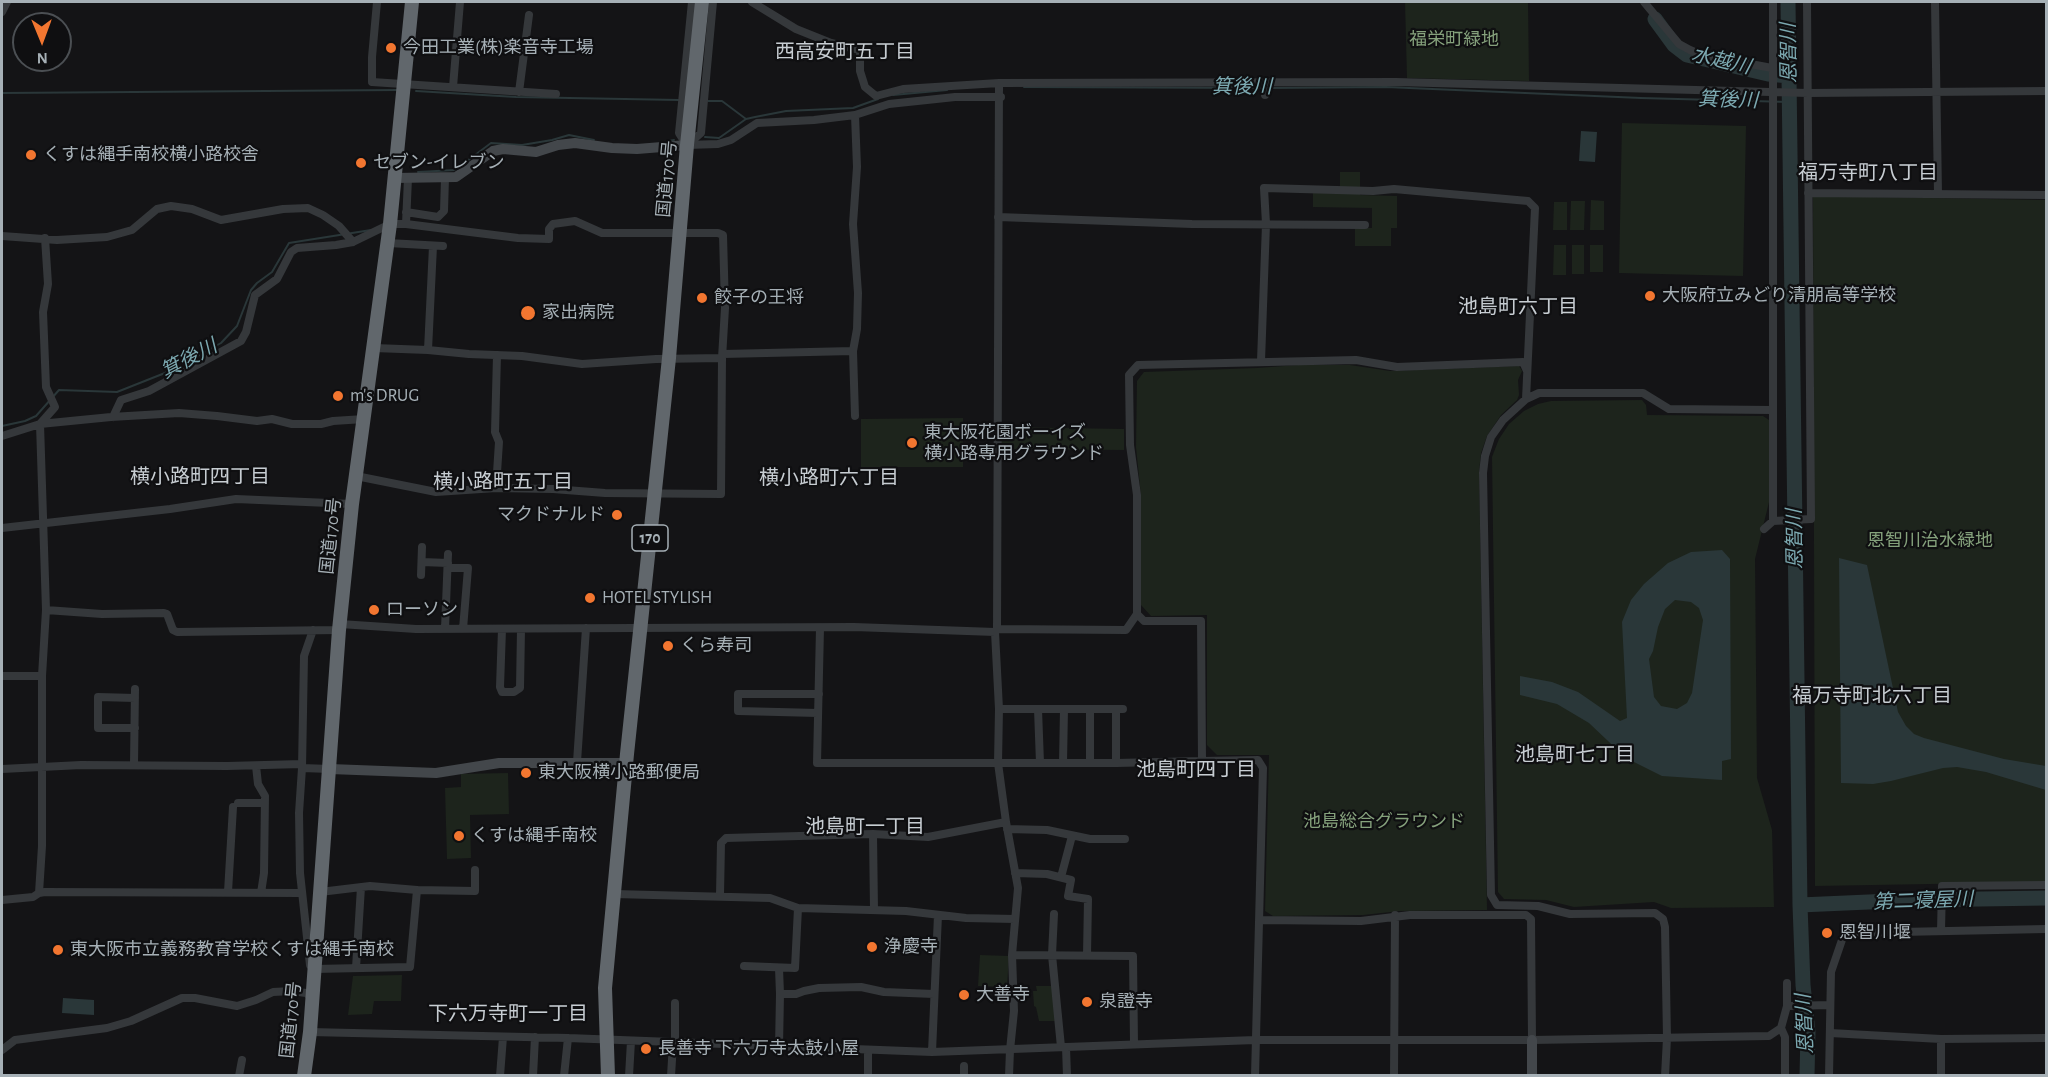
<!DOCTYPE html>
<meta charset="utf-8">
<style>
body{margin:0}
#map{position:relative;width:2048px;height:1077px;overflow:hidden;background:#141416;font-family:"Alegreya Sans",sans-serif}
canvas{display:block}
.frame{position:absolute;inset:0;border:3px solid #a6b0b6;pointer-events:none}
.north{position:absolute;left:12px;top:12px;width:60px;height:60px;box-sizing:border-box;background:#0f0f11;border:2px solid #4b4f53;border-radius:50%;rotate:179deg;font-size:16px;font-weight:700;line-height:24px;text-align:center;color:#a6b0b6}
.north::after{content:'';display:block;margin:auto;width:21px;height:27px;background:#f27630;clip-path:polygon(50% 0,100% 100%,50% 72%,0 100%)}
</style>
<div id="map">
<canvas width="2048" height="1077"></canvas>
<div class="frame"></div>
<div class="north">N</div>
</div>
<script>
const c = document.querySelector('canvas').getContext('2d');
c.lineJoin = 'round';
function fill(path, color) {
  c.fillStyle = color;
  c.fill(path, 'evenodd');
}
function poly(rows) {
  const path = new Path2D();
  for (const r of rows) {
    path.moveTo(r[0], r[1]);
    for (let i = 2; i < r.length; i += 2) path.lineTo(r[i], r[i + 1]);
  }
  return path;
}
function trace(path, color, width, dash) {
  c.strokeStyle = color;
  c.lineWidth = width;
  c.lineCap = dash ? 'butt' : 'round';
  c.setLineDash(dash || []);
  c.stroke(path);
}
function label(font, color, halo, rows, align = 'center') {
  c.font = font + ' "Alegreya Sans","Noto Sans JP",sans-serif';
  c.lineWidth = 4.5;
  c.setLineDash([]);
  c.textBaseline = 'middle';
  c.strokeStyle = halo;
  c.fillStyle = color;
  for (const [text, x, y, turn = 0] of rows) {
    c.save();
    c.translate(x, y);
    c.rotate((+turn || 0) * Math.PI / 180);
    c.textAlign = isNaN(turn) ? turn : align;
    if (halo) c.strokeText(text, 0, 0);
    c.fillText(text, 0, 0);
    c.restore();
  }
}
const green = poly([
 [1405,2,1528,2,1529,81,1407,78],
 [1622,123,1746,126,1743,276,1619,273],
 [1340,172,1360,172,1360,195,1397,196,1397,228,1391,228,1391,246,1355,246,1355,228,1372,228,1372,208,1313,207,1313,192,1340,192],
 [1813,196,2046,200,2046,882,1815,886],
 [1591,200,1604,201,1604,230,1590,230],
 [1571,201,1585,201,1584,230,1570,230],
 [1554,202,1567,202,1567,230,1553,230],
 [1554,245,1566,245,1566,275,1553,275],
 [1572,245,1584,245,1584,274,1572,274],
 [1590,245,1603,245,1603,272,1590,272],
 [1298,365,1350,365,1390,371,1519,366,1522,371,1518,380,1519,395,1517,400,1501,415,1487,436,1481,453,1479,471,1487,910,1400,911,1363,915,1273,916,1265,911,1269,755,1217,755,1207,745,1207,615,1151,616,1141,605,1141,496,1136,447,1137,381,1144,372,1257,368],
 [1642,400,1646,405,1647,415,1763,416,1769,420,1771,494,1755,559,1757,778,1772,830,1774,907,1671,908,1654,902,1574,907,1546,900,1504,899,1498,892,1492,457,1499,439,1509,424,1524,411,1538,404,1551,401],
 [963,418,963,467,861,467,861,419],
 [1000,427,1124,429,1124,450,1000,449],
 [508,773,509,814,470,815,471,858,447,859,445,788,461,787,461,774],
 [980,955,1009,956,1007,987,978,986],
 [402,975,401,1001,374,1001,372,1014,348,1015,353,976],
 [1036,986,1054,986,1057,1021,1039,1021,1036,1007,1034,1006,1033,991,1037,991]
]);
const water = poly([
 [1581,131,1597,132,1595,162,1579,161],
 [1722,550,1730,559,1731,759,1722,761,1722,780,1662,776,1626,758,1589,723,1557,704,1520,695,1520,676,1552,682,1578,692,1620,721,1627,718,1622,622,1631,600,1644,584,1668,563,1691,552],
 [1675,600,1691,602,1699,608,1703,620,1692,693,1687,703,1677,709,1661,706,1654,697,1649,659,1653,651,1658,627,1665,609],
 [1839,558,1867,565,1898,712,1906,726,1914,734,1924,738,2004,759,2046,766,2046,790,1986,772,1957,767,1943,768,1891,781,1873,784,1841,783],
 [63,998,94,1000,94,1015,62,1013]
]);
const stream = poly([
 [1024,87,1262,88],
 [1267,88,1386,87,1641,98,1789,102],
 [416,91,516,97,679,100],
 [2,93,398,90],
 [893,95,947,90],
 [708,101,722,101,746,119],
 [705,137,719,138,746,119,755,117,786,111,853,108,878,99],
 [668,141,674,140],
 [418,172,455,170,491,143,522,145,552,140,569,135,594,140],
 [2,426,25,421,36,416,59,390,117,392,175,369,221,343,237,326,251,290,257,283,272,272,289,243,371,230]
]);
const river = poly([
 [1788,2,1800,905,1803,985,1808,1032,1807,1076],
 [1655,19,1674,45,1687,55,1768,74,1789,76],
 [1800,905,1914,900,2046,898]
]);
const street = poly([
 [377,2,372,57,372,82,556,94],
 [752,2,796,29,831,43,860,50,860,71,865,87,876,96,903,89,999,83,1396,82,1808,93,2046,91],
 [1644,2,1679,44,1690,50,1702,55,1772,68],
 [1773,2,1773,521],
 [1935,2,1938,194],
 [2,12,7,2],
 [999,83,997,629,995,632,999,709,998,763,1006,822,1018,888,1012,955,1014,1011,1010,1050,1009,1076],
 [453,87,460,2],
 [519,92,529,15],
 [1265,95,1265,83],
 [855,115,857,167,853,224,858,293,857,329,853,351,855,416],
 [686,144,679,133,692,2],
 [688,144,701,133,713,2],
 [687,145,718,144,731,140,757,123,814,120,855,115,889,104,927,100,955,97,1001,97],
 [1808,193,2046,195],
 [406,212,438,217,444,211,445,178],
 [998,217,1192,224,1365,225],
 [2,236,57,240,107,237,132,230,157,209,171,206,192,209,221,220,283,209,308,208,323,215,339,226,353,242],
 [388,243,443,246],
 [374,348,428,350,469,354,522,356,582,364,656,359,722,358],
 [428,350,433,246],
 [723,354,853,351],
 [1261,361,1266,224,1264,188,1373,191,1394,189,1528,201,1535,208,1526,399],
 [113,417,121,400,149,391,241,341,246,332,255,295,277,279,291,252,297,248,336,245,353,242,390,224,406,224,408,178],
 [2,436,40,424,55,407,46,387,43,312,48,284,45,238],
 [356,476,436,492,496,488,553,489,605,493,721,494,722,358,725,308,723,235,718,233,602,233,575,221,553,224,549,229,549,239,518,238,406,224],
 [496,488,499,442,495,432,497,355],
 [2,528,170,509,236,499,352,504],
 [1764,529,1773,521,1811,519,1807,2],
 [422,562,448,563],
 [448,568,468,568,463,629],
 [421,575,422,547],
 [46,610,40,424,111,417,179,413,217,416,257,421,272,419,292,424,321,424,333,421,364,419],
 [1137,614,1144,621,1201,621,1202,761,1258,760,1263,768,1255,1076],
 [340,624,416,629,854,627,995,632],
 [820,628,817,763,1116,763,1202,761],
 [445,629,448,554],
 [502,629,500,687,502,692,514,692,520,688,521,629],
 [997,629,1126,630,1137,614,1137,495,1130,445,1129,375,1138,365,1356,360,1397,367,1523,362,1527,371],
 [2,676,42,676],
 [999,709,1123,709],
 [1038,709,1040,763],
 [1090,709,1090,763],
 [1116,709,1116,763],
 [818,713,738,711,738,694,819,694],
 [135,728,98,728,98,697,135,698],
 [577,762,586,628],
 [1063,763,1064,709],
 [134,764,135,689],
 [256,766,258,784,265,796,264,873,261,893],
 [302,768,330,769],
 [2,769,81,765,227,766,302,764],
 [238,803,264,803],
 [1007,829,1047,830,1090,839,1125,839],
 [873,834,874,910],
 [1015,873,1047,874,1071,880,1068,896,1088,899,1087,955],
 [1061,877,1072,836],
 [228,892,233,807],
 [320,892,370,886,417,890],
 [39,893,42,846,42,676,46,610,102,614,164,613,167,614,173,630,177,632,339,630],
 [614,894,770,898,798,908,906,911,966,918,1015,919],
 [720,895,721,843,726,838,873,834,928,837,1006,822],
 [2,900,33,897,39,893,45,892,301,893],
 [1054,914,1052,955,1061,1047],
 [1259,920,1361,921,1410,915,1526,915,1531,919,1532,1040],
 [1941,931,1942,886,2046,885],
 [1012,955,1133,956,1134,1044],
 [310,965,300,873,299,813,302,768,304,656,313,630],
 [744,966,795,968,798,908],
 [356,968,361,887],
 [779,968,780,994],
 [314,969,410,967,417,890,475,891,475,870],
 [1787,1006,1830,1005],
 [310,1032,568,1038,932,1052,1255,1040,1532,1040,1769,1036,1781,1028],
 [1830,1033,1941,1039,2046,1038],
 [1941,1039,1941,1076],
 [675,1043,675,1003],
 [779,1047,780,994,796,994,804,991,819,988,861,987,884,992,934,994],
 [1066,1047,1067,1076],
 [2,1050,15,1040,107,1028,131,1021,182,998,195,998,237,1006,256,1000,273,992,292,991,306,993,312,998],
 [932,1052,938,915],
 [964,1066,964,1076],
 [239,1076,242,1060],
 [500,1076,503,1037],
 [533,1076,535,1037],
 [564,1076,568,1038],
 [629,1076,631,1041],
 [671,1076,673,1043],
 [868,1076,868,1050],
 [1394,1076,1395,915],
 [1665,1076,1667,1038,1665,927,1663,919,1655,913,1570,914,1538,906,1497,905,1491,895,1483,473,1485,456,1491,437,1503,420,1526,399,1539,393,1643,393,1669,409,1772,410],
 [1785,1076,1785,1037,1781,1028,1787,1006,1787,983],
 [1829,1076,1831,972,1843,937,1851,933,2046,929]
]);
const secondary = poly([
 [395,178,456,177,493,151,503,149,536,152,558,145,575,143,612,148,637,149,687,145],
 [330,769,436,773,499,763,626,763],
 [1532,1040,1532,1076]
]);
const highway = poly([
 [304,1076,310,1032,339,630,352,504,390,224,412,2],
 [608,1076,605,988,627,754,669,358,687,145,702,2]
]);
const markers = [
 [391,48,6,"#f27630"],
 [31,155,6,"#f27630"],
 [361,163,6,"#f27630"],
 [1650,296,6,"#f27630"],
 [702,298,6,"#f27630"],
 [528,313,8,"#f27630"],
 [338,396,6,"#f27630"],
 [912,443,6,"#f27630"],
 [617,515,6,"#f27630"],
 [590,598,6,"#f27630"],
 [374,610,6,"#f27630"],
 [668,646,6,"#f27630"],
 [526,773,6,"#f27630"],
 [459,836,6,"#f27630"],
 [1827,933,6,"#f27630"],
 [872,947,6,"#f27630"],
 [58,950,6,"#f27630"],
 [964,995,6,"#f27630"],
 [1087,1002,6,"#f27630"],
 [646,1049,6,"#f27630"]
];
const shields = [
 [650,538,36]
];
const shieldNames = [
 ["170",650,538]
];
const parkNames = [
 ["福栄町緑地",1454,40],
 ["恩智川治水緑地",1930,541],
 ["池島総合グラウンド",1384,822]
];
const poiNames = [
 ["今田工業(株)楽音寺工場",403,48],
 ["くすは縄手南校横小路校舎",43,155],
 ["セブン-イレブン",373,163],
 ["大阪府立みどり清朋高等学校",1662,296],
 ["餃子の王将",714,298],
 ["家出病院",542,313],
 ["m's DRUG",350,396],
 ["東大阪花園ボーイズ",924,433],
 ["横小路専用グラウンド",924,454],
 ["マクドナルド",605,515,"right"],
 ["HOTEL STYLISH",602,598],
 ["ローソン",386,610],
 ["くら寿司",680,646],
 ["東大阪横小路郵便局",538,773],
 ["くすは縄手南校",471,836],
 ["恩智川堰",1839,933],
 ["浄慶寺",884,947],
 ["東大阪市立義務教育学校くすは縄手南校",70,950],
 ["大善寺",976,995],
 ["泉證寺",1099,1002],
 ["長善寺 下六万寺太鼓小屋",658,1049]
];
const streetNames = [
 ["国道170号",667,179,-85],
 ["国道170号",331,536,-84],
 ["国道170号",291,1020,-84]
];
const neighbourhoodNames = [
 ["西高安町五丁目",845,52],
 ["福万寺町八丁目",1868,173],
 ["池島町六丁目",1518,307],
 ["横小路町四丁目",200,477],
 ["横小路町六丁目",829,478],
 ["横小路町五丁目",503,482],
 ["福万寺町北六丁目",1872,696],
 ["池島町七丁目",1575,755],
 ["池島町四丁目",1196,770],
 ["池島町一丁目",865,827],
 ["下六万寺町一丁目",508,1014]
];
const waterNames = [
 ["恩智川",1789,53,-91],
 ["水越川",1721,61,13],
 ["箕後川",1242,87],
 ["箕後川",1728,100,2],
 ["箕後川",189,359,-28],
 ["恩智川",1795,539,-91],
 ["第二寝屋川",1923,901,-2],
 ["恩智川",1805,1024,-93]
];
fill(green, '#1d241c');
fill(water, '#2a3739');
trace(stream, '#2a3739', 2);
trace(river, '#2a3739', 15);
trace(street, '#35383b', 8);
trace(secondary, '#43474b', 10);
trace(highway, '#61676c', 14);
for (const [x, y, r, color] of markers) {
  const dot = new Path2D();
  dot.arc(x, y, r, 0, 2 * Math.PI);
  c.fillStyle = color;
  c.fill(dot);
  trace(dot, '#0f0f11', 2);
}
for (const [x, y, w] of shields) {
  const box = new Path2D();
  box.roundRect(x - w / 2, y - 13, w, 26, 4.5);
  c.fillStyle = '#0f0f11';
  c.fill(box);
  trace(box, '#a6b0b6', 1.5);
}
label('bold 16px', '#a6b0b6', null, shieldNames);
label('18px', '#85a17c', '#0f0f11', parkNames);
label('18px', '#a6b0b6', '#0f0f11', poiNames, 'left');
label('18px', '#a6b0b6', '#0f0f11', streetNames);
label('20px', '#c7cdd2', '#0f0f11', neighbourhoodNames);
label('italic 20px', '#7ca9b1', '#0f0f11', waterNames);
</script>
